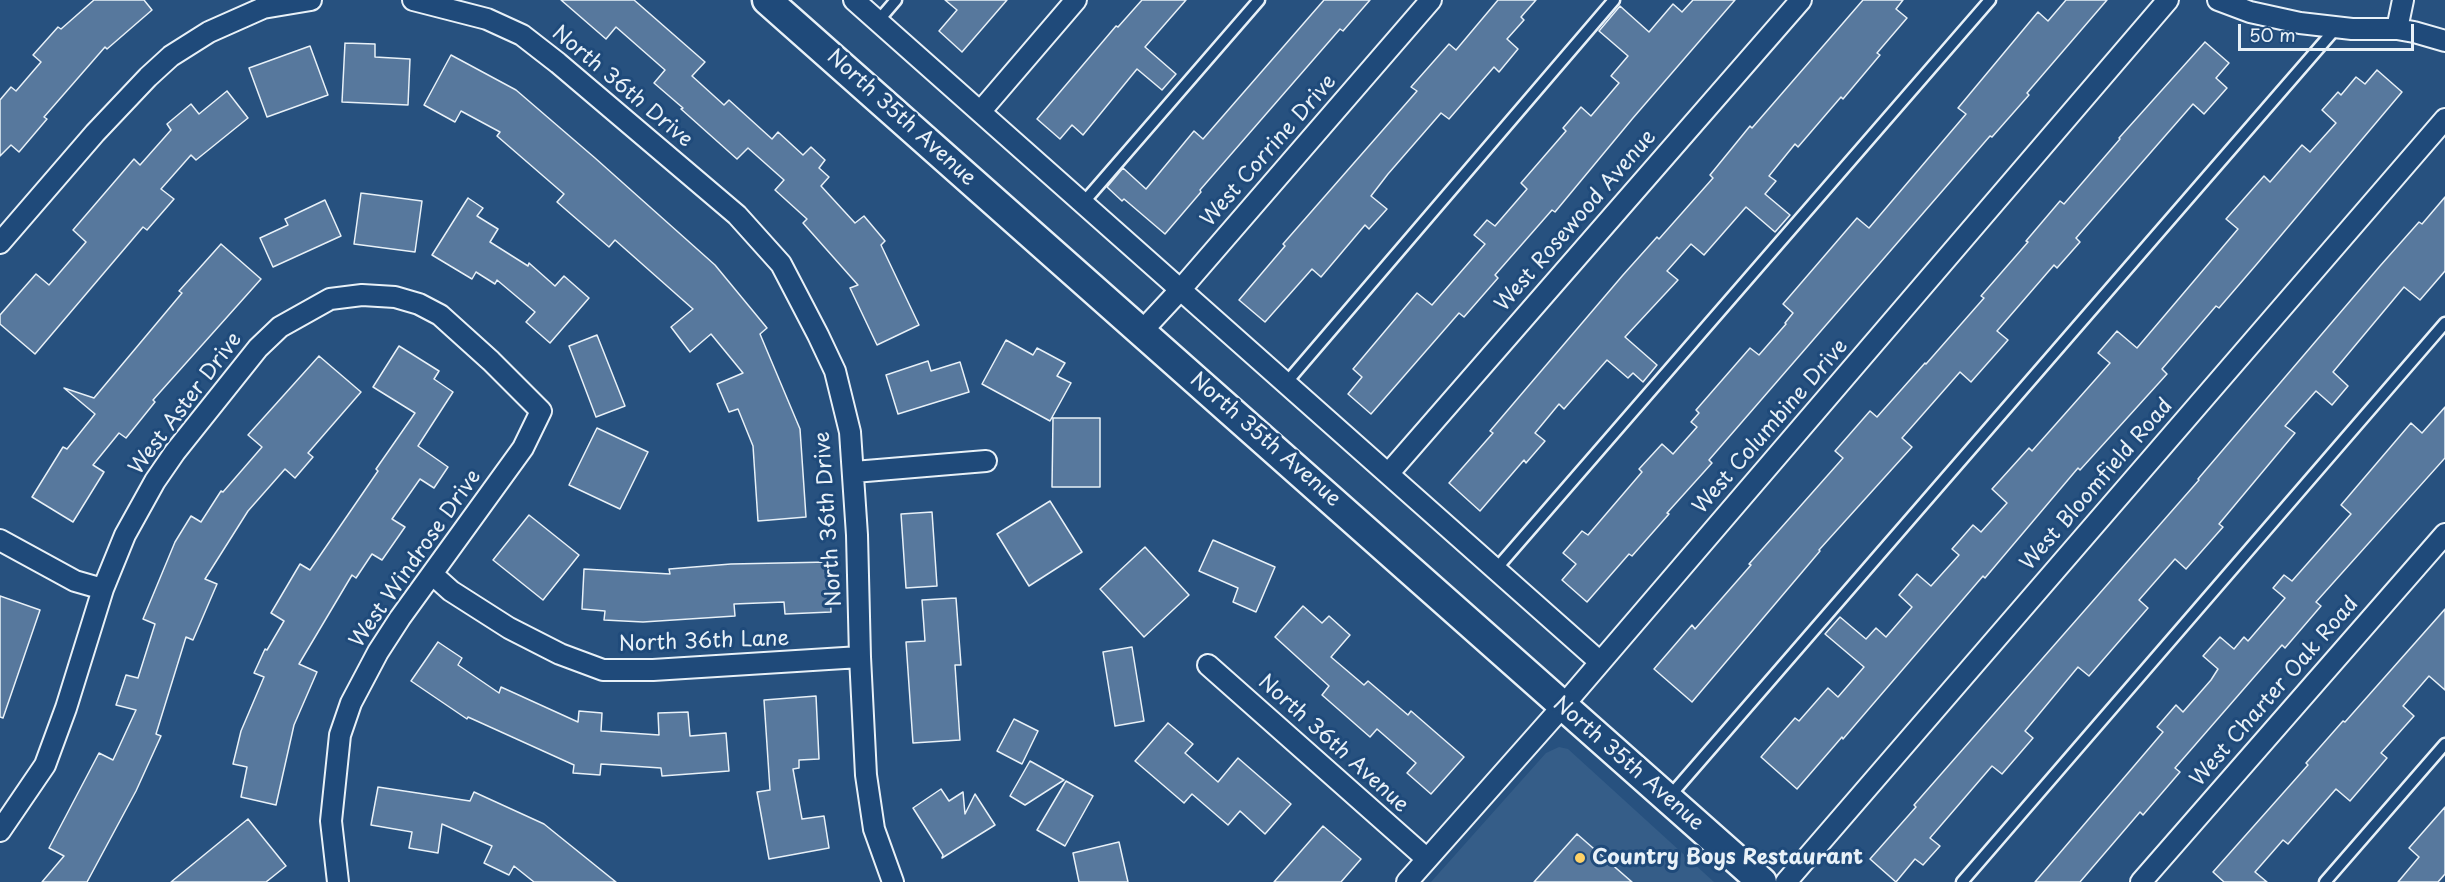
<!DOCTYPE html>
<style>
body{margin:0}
#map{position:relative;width:2445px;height:882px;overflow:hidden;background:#27517f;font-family:"Playpen Sans",sans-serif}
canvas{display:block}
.scale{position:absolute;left:2238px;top:24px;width:176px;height:27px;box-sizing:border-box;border:3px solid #e8f1f8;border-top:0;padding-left:8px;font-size:18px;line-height:21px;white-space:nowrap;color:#e8f1f8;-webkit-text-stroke:4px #1f4a7a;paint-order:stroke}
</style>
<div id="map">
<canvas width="2445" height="882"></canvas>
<div class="scale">50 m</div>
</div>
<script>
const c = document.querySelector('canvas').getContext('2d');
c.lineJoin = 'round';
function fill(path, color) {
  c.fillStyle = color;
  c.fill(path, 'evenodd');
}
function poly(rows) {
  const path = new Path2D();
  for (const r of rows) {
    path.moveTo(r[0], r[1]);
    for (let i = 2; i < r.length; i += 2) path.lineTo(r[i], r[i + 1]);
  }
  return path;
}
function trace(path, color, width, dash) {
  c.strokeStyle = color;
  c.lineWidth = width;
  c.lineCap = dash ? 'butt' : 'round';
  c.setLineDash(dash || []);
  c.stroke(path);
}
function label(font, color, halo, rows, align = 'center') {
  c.font = font + ' "Playpen Sans",sans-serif';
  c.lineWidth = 6;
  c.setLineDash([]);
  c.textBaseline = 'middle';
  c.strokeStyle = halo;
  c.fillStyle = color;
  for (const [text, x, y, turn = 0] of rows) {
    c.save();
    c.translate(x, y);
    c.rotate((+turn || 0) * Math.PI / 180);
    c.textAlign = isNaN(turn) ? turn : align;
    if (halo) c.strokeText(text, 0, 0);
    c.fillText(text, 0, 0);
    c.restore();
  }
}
const built = poly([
 [1559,747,1568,749,1714,882,1431,882,1546,753]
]);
const building = poly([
 [94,0,144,0,152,10,107,49,105,47,44,117,47,119,19,152,11,145,0,156,0,100,11,87,16,91,41,62,33,55,58,27,61,29,94,0],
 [561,0,634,0,705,62,692,76,724,105,729,100,772,139,778,132,803,155,811,147,825,160,819,168,829,177,821,186,855,223,864,216,885,241,881,245,919,325,877,345,850,288,858,285,803,223,807,219,775,190,784,180,748,148,737,159,681,109,683,108,654,83,665,70,616,27,606,39,561,0],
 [945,0,1007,0,962,52,939,31,957,10,945,0],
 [1142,0,1186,0,1145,47,1176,74,1162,90,1137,69,1083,135,1072,125,1060,139,1037,119,1116,26,1118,27,1142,0],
 [1324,0,1370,0,1343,31,1340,29,1200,190,1201,192,1165,234,1124,199,1122,201,1107,187,1123,168,1146,189,1194,131,1203,139,1324,0],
 [1498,0,1536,0,1521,17,1524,20,1507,39,1518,49,1499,72,1494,67,1449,119,1441,113,1388,174,1371,196,1387,209,1369,229,1365,225,1321,277,1312,269,1265,322,1239,300,1285,246,1283,244,1417,91,1411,87,1449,44,1456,50,1498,0],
 [1693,0,1735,0,1633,118,1555,212,1552,210,1495,275,1498,278,1464,317,1459,313,1371,414,1348,394,1362,377,1353,369,1417,293,1432,305,1485,244,1474,235,1487,220,1495,226,1527,189,1521,183,1566,131,1563,128,1581,107,1591,116,1619,83,1611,76,1628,56,1599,31,1620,6,1649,32,1673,4,1682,12,1693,0],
 [1863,0,1903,0,1896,9,1907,18,1877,53,1880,55,1843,99,1841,97,1798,147,1795,144,1769,176,1776,181,1765,194,1790,215,1775,232,1746,207,1704,255,1691,244,1667,271,1678,280,1625,337,1657,365,1643,382,1633,373,1628,378,1607,360,1564,409,1559,404,1535,433,1545,441,1526,463,1524,460,1480,511,1449,483,1493,433,1490,431,1623,275,1657,237,1659,239,1713,178,1710,175,1750,126,1752,128,1863,0],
 [2066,0,2107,0,2027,93,2029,95,1992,137,1990,136,1709,460,1712,463,1667,513,1669,514,1632,556,1629,554,1587,602,1562,580,1576,564,1563,553,1582,531,1588,535,1642,472,1639,469,1662,444,1673,454,1697,427,1691,422,1699,413,1696,410,1750,348,1759,355,1786,324,1785,323,1793,313,1783,304,1857,218,1869,228,1966,114,1958,108,2038,12,2048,21,2066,0],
 [2205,42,2229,63,2216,78,2227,88,2204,114,2193,104,2076,238,2080,242,2057,268,2054,265,1997,331,2008,340,1971,382,1960,372,1902,438,1912,447,1819,550,1820,551,1692,702,1654,669,1692,625,1695,629,1751,565,1749,564,1843,458,1835,451,1870,411,1877,417,1925,363,1926,364,1984,298,1981,296,2028,242,2026,241,2060,201,2064,204,2120,139,2119,138,2205,42],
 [345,43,375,44,375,57,410,59,408,105,342,102,345,43],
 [310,46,328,95,267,117,249,68,310,46],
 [451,55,516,90,595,158,715,265,767,328,760,334,800,429,806,517,758,521,753,446,738,409,729,412,717,384,743,373,711,334,690,352,671,327,693,309,615,240,609,247,557,202,564,194,497,136,500,132,461,111,455,122,424,105,451,55],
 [2377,70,2402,92,2256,265,2219,308,2216,306,2162,369,2167,374,2080,470,2078,468,1985,578,1983,576,1843,739,1842,737,1797,789,1761,757,1795,718,1799,721,1828,688,1838,697,1864,667,1825,634,1840,617,1866,639,1876,628,1886,637,1912,607,1899,595,1917,574,1931,586,1959,555,1952,549,1973,525,1981,532,2007,503,1992,489,2029,448,2032,451,2110,363,2098,353,2117,331,2137,348,2238,229,2226,219,2264,176,2270,182,2302,145,2310,152,2336,123,2322,110,2338,92,2341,95,2356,77,2365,84,2377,70],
 [227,91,248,118,196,160,191,155,161,189,174,199,147,230,143,227,35,354,0,324,0,315,36,274,49,285,86,242,73,230,134,159,140,165,171,130,167,124,191,104,199,114,227,91],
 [361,193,422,201,415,252,354,244,361,193],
 [2445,197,2445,271,2420,300,2404,287,2333,372,2348,386,2332,405,2316,391,2285,426,2295,433,2219,524,2223,527,2186,569,2175,559,2139,600,2148,608,2089,676,2078,667,2025,731,2033,738,2002,774,1992,766,1930,838,1940,846,1923,865,1915,859,1896,882,1870,859,1916,807,1914,805,2199,480,2198,479,2380,266,2419,222,2422,224,2445,197],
 [468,198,483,208,477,216,498,229,490,242,528,266,529,263,555,286,564,276,589,298,550,343,526,322,535,312,497,280,495,284,476,272,472,279,432,255,468,198],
 [325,200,341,236,273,267,260,238,288,225,285,219,325,200],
 [221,244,261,279,153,400,155,402,126,438,119,433,93,465,104,472,73,522,32,497,63,447,67,449,95,414,64,388,94,398,182,293,179,291,221,244],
 [597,335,625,406,596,417,569,346,597,335],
 [1006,340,1033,355,1037,348,1065,363,1057,376,1071,383,1050,421,982,384,1006,340],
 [399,346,439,371,434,379,453,392,418,446,448,467,434,488,420,479,392,519,405,527,382,560,372,554,356,578,352,575,299,664,317,672,294,725,276,805,241,797,247,767,233,764,241,731,264,677,254,673,265,649,267,650,284,621,271,613,300,564,310,570,378,471,376,469,415,413,373,387,399,346],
 [319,356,361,392,308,453,313,457,295,478,285,469,248,511,205,579,217,584,193,640,186,637,156,734,161,736,136,791,87,882,42,882,64,856,49,848,99,753,113,760,136,710,116,705,126,675,138,678,155,624,143,619,175,542,191,516,201,522,221,491,223,492,262,447,248,435,319,356],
 [928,361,931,371,960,362,969,392,898,414,886,375,928,361],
 [2445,407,2445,458,2316,602,2321,606,2285,648,2282,645,2175,768,2180,772,2143,815,2140,812,2080,882,2035,882,2163,732,2157,727,2176,705,2183,712,2211,680,2218,669,2203,656,2220,637,2234,649,2244,637,2248,641,2285,598,2273,588,2284,575,2292,581,2351,514,2341,505,2411,423,2422,433,2445,407],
 [1053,418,1100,418,1100,487,1052,487,1053,418],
 [597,428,648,452,620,509,569,485,597,428],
 [1050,501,1082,552,1029,586,997,534,1050,501],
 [932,512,937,586,906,588,901,514,932,512],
 [529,515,579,555,543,600,493,560,529,515],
 [1213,540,1275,567,1256,612,1233,602,1238,588,1199,571,1213,540],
 [1145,547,1189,595,1144,637,1100,589,1145,547],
 [829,562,831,612,785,614,784,602,734,604,735,616,643,622,604,620,605,611,582,609,584,569,670,574,669,569,731,564,829,562],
 [0,596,40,610,3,718,0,717,0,596],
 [956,598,961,665,955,665,960,740,913,743,906,642,925,641,922,600,956,598],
 [1303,606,1322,623,1329,616,1350,635,1331,657,1364,685,1368,681,1408,715,1411,711,1464,757,1431,794,1407,773,1416,763,1377,729,1370,737,1322,695,1329,686,1275,637,1303,606],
 [2445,609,2445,690,2429,676,2403,706,2414,716,2381,753,2387,758,2350,801,2336,789,2288,844,2283,840,2255,872,2267,882,2224,882,2213,872,2308,765,2306,763,2343,721,2345,722,2445,609],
 [438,642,462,658,458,665,499,693,501,687,578,722,579,711,602,713,601,731,659,735,658,713,688,712,690,736,726,733,729,771,662,776,661,768,601,764,600,775,573,773,574,765,468,717,467,719,411,681,438,642],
 [1132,647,1144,721,1115,726,1103,652,1132,647],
 [816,696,819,759,799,760,799,768,793,769,802,819,824,816,829,848,769,859,757,792,770,790,764,700,816,696],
 [1014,719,1038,731,1022,764,997,751,1014,719],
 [1168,723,1193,744,1185,753,1218,782,1238,758,1291,804,1265,834,1240,811,1228,825,1192,794,1184,803,1135,761,1168,723],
 [1030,761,1064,780,1025,805,1010,796,1030,761],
 [1066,781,1093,796,1065,846,1037,830,1066,781],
 [378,787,470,801,474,792,544,824,616,882,534,882,514,866,509,875,484,863,492,846,442,824,438,853,409,848,412,832,371,825,378,787],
 [941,789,949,801,963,792,965,814,975,794,995,825,942,858,943,855,913,808,941,789],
 [2445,807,2445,874,2438,882,2398,882,2419,857,2409,848,2445,807],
 [248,819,286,866,266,882,171,882,248,819],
 [1323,826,1361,859,1341,882,1274,882,1323,826],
 [1577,834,1632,882,1534,882,1577,834],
 [1119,842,1128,882,1079,882,1073,853,1119,842]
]);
const lane = poly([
 [878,21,896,0],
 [1083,203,1259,0],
 [1286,383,1614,0],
 [1496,569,1990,0],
 [1669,797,2337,27],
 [1962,882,2445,323],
 [2325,882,2445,744]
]);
const street = poly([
 [413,0,487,19,522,35,558,63,737,215,781,264,818,335,835,371,850,432,857,535,860,657,866,775,874,829,893,882],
 [854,0,1600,662],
 [2218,0,2250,12,2300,23,2352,29,2397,29,2414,32,2445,41],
 [2397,29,2403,0],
 [980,112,1076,0],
 [0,243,95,133,148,77,171,56,209,32,263,8,311,0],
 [1142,331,1181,289,1431,0],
 [854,472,986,461],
 [1388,474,1801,0],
 [0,540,75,581,103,589],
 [432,574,451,591,509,628,560,654,603,670,653,670,860,657],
 [1208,665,1427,859],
 [0,831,45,765,66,708,103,589,125,535,155,481,175,452,258,348,280,327,330,299,362,295,395,297,419,304,440,315,491,361,541,411,523,448,400,618,378,652,351,703,340,735,331,821,338,882],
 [1407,882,1562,707,2168,0],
 [1786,882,2445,119],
 [2141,882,2445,534]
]);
const secondary = poly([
 [767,0,1762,882]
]);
const markers = [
 [1580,858,6,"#ffd166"]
];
const streetNames = [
 ["North 36th Drive",622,87,40],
 ["North 35th Avenue",901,118,42],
 ["West Corrine Drive",1269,151,-49],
 ["West Rosewood Avenue",1576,221,-49],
 ["West Aster Drive",186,404,-53],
 ["West Columbine Drive",1771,427,-49],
 ["North 35th Avenue",1265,440,41],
 ["West Bloomfield Road",2097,485,-49],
 ["North 36th Drive",829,519,-94],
 ["West Windrose Drive",416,559,-55],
 ["North 36th Lane",704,642,-2],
 ["West Charter Oak Road",2275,692,-49],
 ["North 36th Avenue",1333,744,42],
 ["North 35th Avenue",1628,764,41]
];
const poiNames = [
 ["Country Boys Restaurant",1592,858]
];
fill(built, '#355d88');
fill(building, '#57789d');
trace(building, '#e8f1f8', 1.5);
trace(lane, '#e8f1f8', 15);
trace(street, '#e8f1f8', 24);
trace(secondary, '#e8f1f8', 33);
trace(lane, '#1f4a7a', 10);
trace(street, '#1f4a7a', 20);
trace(secondary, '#1f4a7a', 28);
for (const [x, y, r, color] of markers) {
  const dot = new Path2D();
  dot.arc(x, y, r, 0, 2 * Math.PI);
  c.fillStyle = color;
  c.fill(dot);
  trace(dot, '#1f4a7a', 2);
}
label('21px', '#e8f1f8', '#1f4a7a', streetNames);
label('bold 21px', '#e8f1f8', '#1f4a7a', poiNames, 'left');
</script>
